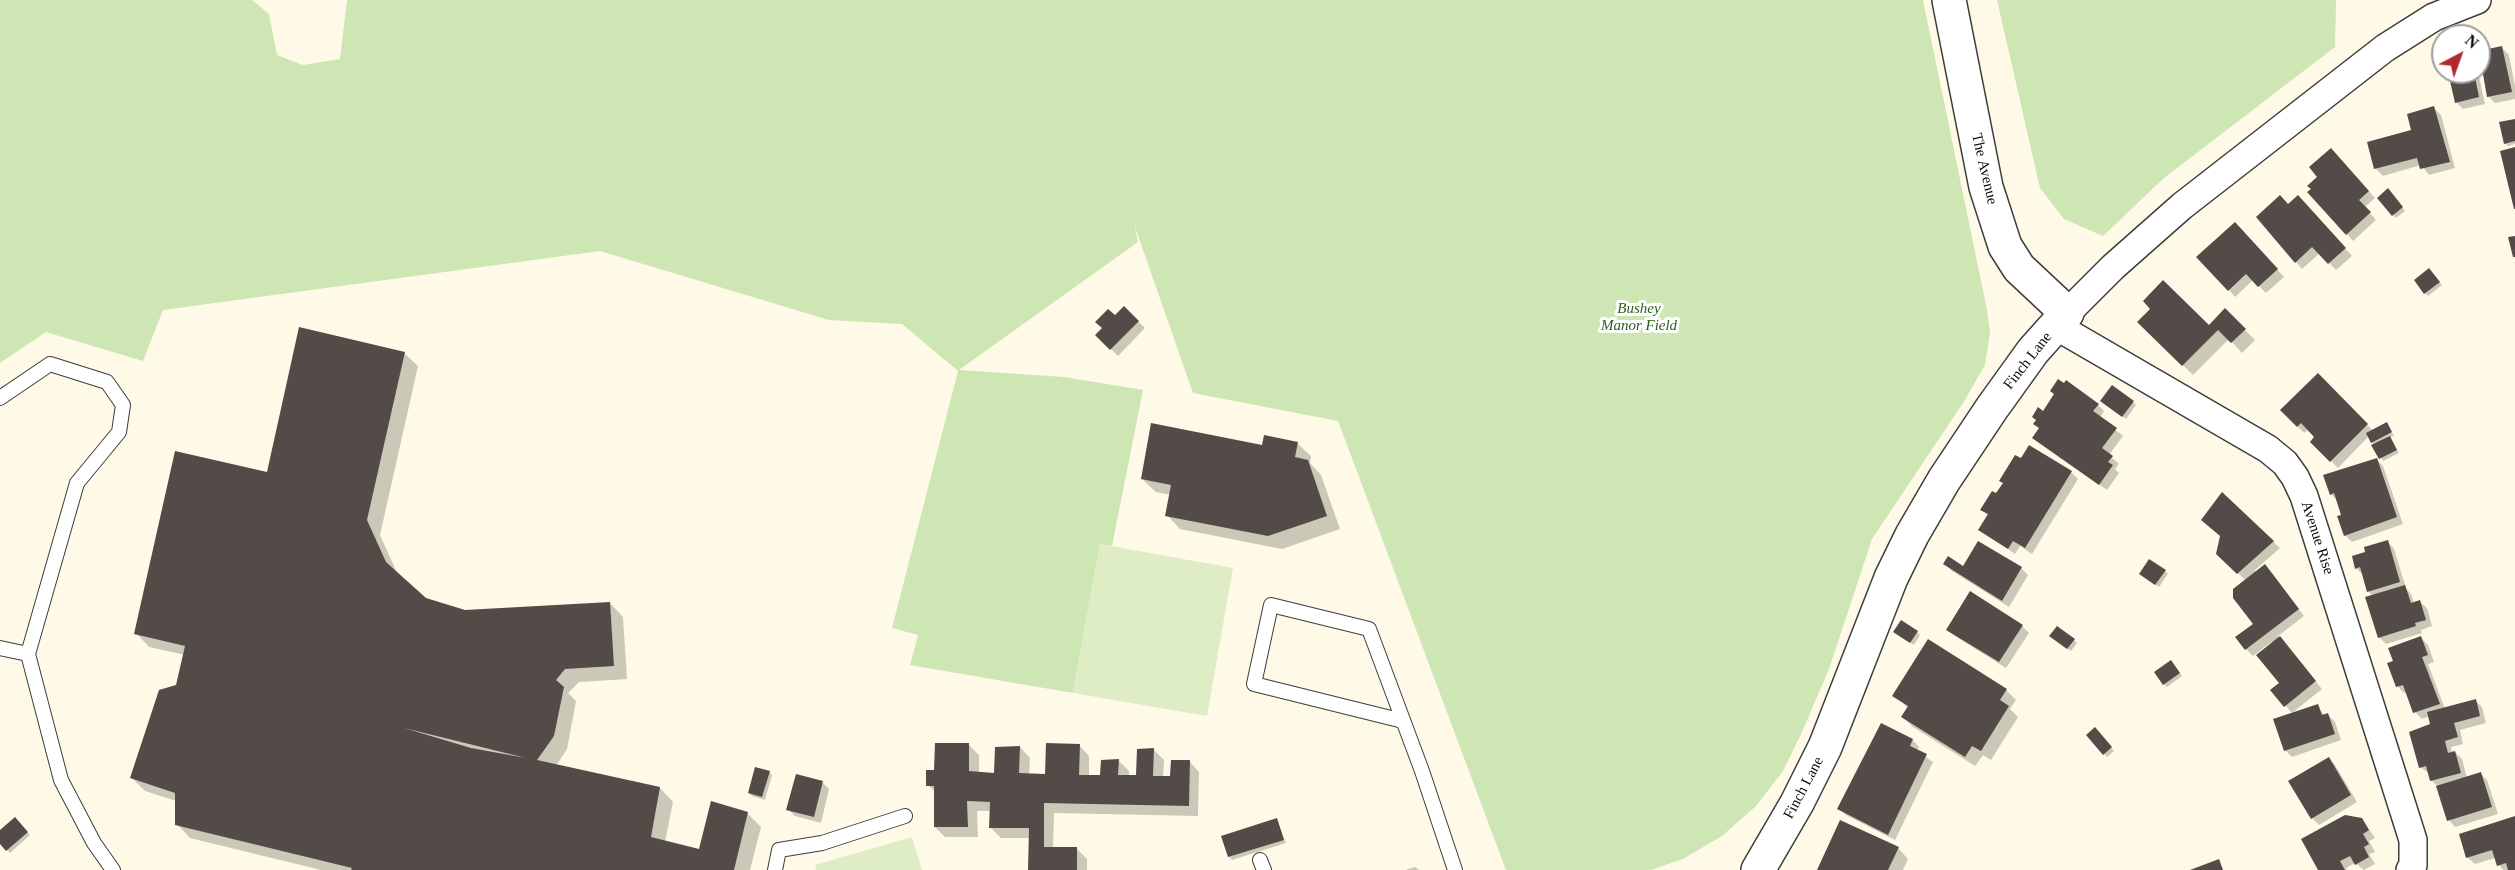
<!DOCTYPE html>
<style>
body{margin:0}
#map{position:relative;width:2515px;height:870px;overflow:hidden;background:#fefae7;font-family:Georgia,serif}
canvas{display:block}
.north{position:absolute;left:2431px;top:24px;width:60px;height:60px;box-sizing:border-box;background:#fff;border:2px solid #9d9d9d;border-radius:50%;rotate:41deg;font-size:16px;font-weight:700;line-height:24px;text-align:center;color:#0a0a0a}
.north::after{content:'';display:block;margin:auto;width:21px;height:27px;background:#b2292e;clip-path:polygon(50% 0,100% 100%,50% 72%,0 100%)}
</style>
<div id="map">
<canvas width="2515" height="870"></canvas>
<div class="north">N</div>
</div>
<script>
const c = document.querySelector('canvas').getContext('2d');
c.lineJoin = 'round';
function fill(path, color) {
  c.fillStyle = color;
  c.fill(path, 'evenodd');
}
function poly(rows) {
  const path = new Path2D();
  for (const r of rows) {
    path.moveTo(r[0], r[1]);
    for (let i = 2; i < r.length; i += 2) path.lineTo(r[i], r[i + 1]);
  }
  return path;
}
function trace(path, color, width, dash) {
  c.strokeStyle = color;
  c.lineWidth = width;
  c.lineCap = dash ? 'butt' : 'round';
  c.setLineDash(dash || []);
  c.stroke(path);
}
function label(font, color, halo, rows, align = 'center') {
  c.font = font + ' Georgia,serif';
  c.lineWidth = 6;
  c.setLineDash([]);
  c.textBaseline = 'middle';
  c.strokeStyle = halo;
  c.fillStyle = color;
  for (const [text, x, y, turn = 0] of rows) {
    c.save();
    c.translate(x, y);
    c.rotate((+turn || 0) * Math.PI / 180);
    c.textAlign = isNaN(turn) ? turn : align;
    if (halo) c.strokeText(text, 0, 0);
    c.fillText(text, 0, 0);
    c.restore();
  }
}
const green = poly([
 [0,0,252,0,269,14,277,55,303,65,340,59,347,0,1923,0,1987,310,1990,332,1985,365,1963,403,1872,539,1829,669,1802,732,1783,771,1756,806,1722,836,1683,859,1651,870,1506,870,1338,421,1193,393,1134,224,1138,242,959,370,1064,377,1143,390,1112,546,1100,544,1073,693,910,665,918,635,892,628,958,371,902,324,829,320,600,251,163,310,143,361,46,332,0,363],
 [1997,0,2336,0,2335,47,2164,178,2103,236,2064,219,2040,188]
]);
const pitch = poly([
 [1100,544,1233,568,1207,716,1073,693],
 [912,837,922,870,816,870,815,865]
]);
const shadow = poly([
 [2502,48,2509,55,2515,86,2515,99,2495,103,2488,96],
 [2450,72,2478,72,2485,104,2463,109,2456,102],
 [2434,108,2441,115,2455,168,2429,175,2421,165,2383,176,2376,169,2369,143,2413,131],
 [2515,120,2515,144,2508,146,2505,143],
 [2337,156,2375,198,2365,207,2376,220,2353,241,2347,234],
 [2391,193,2405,211,2396,218,2379,198],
 [2305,204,2352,256,2336,270,2320,253,2302,269,2296,262,2289,206],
 [2241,230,2284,277,2266,293,2253,280,2235,297,2229,290],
 [2432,273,2442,285,2428,296,2425,293],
 [1124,308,1145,328,1118,356,1097,335],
 [2225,310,2255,340,2242,353,2229,339,2193,375,2139,322,2209,327],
 [404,353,418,366,380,535,398,575,425,600,465,612,610,603,623,617,627,679,579,682,568,693,576,701,567,749,556,766,660,788,673,802,665,842,700,851,712,803,748,814,761,827,750,870,321,870,190,838,177,824,176,801,145,791,132,778,178,687,185,655,149,647,136,633,268,474],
 [2318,375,2373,431,2387,424,2394,436,2390,437,2399,453,2383,461,2369,436,2338,468,2312,442,2317,437,2309,429,2304,433,2282,410],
 [2133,402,2136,405,2126,419,2105,404],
 [2098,405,2104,411,2100,418,2123,436,2109,455,2119,464,2115,469,2119,473,2107,490,2034,438,2040,429,2044,413],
 [1297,443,1311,456,1310,463,1321,475,1340,529,1282,549,1180,529,1167,515,1171,495,1156,492,1142,479,1263,447],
 [2030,447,2071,472,2078,479,2032,554,2020,546,2015,554,1980,530,1988,516,1982,509,1997,496],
 [2376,459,2383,466,2403,524,2352,542,2345,535,2338,501,2331,494],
 [2222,494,2280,548,2254,571,2272,573,2304,616,2278,636,2322,689,2292,713,2272,690,2281,683,2272,644,2271,642,2253,656,2246,649,2255,624,2246,581,2218,553,2221,536],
 [2388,542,2394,549,2406,588,2411,594,2414,603,2420,602,2427,608,2432,626,2421,630,2422,633,2386,644,2379,637,2373,596,2368,591,2363,575,2356,568],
 [1979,543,2021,568,2028,575,2009,607,1952,571,1945,564,1964,568],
 [2165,571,2168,574,2159,587,2144,577],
 [2022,626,2029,633,2006,668,1955,636,1948,629],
 [1917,632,1920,635,1914,645,1898,635],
 [2421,638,2428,645,2434,662,2428,664,2445,709,2475,700,2482,707,2486,723,2460,730,2463,744,2451,747,2452,753,2455,752,2462,759,2467,778,2480,774,2487,780,2498,814,2455,827,2449,820,2439,788,2431,780,2430,774,2420,767,2432,725,2430,716,2422,719,2415,712,2407,692,2404,693,2397,686,2395,662],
 [2054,639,2074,640,2077,643,2071,651],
 [2174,665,2182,676,2167,687,2164,684],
 [2006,690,2016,700,2010,709,2018,717,1991,760,1983,755,1975,766,1913,727,1903,717,1908,708,1894,695],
 [2317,706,2325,716,2328,715,2335,722,2341,740,2292,757,2285,750],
 [2095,729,2114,751,2107,757,2088,735],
 [1913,740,1919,747,1917,751,1933,762,1895,840,1846,815,1839,808],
 [968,744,979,755,979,774,996,775,1020,747,1030,758,1029,775,1047,775,1079,745,1089,756,1089,776,1102,776,1119,761,1129,771,1129,777,1137,777,1153,749,1164,760,1163,777,1172,777,1189,761,1199,772,1198,816,1054,813,1053,848,1076,848,1087,859,1087,870,1030,870,1030,838,1001,838,990,827,991,811,977,811,978,837,945,837,935,827,936,793,928,785,936,772],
 [2329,759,2335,765,2357,802,2319,825,2312,818],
 [769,772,772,775,765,800,752,796,749,793],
 [823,783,829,789,821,823,795,816,788,809],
 [2515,818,2515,870,2503,870,2495,858,2475,864,2468,858,2461,835],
 [15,819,30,835,10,853,0,842,0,832],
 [2362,819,2375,838,2369,841,2375,852,2369,854,2375,864,2364,870,2355,863,2346,868,2347,870,2319,870],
 [1277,820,1286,843,1232,860,1229,856],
 [1898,848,1908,859,1903,870,1819,870],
 [1415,867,1419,870,1405,870]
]);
const building = poly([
 [2502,46,2512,92,2487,97,2479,51],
 [2448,72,2474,72,2479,97,2455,103],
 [2434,106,2450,162,2420,169,2417,158,2374,169,2367,142,2411,130,2407,114],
 [2515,119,2515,141,2504,144,2499,122],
 [2515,147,2515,209,2514,209,2500,151],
 [2331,148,2369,191,2359,200,2371,212,2346,235,2307,192,2311,189,2307,186,2317,177,2309,167],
 [2388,188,2403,207,2392,216,2377,198],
 [2280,195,2288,204,2298,195,2346,248,2328,264,2312,247,2295,263,2256,217],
 [2235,222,2278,269,2258,287,2246,274,2228,291,2196,257],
 [2515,236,2515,257,2513,257,2508,237],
 [2429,268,2440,282,2424,294,2414,280],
 [2163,280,2209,325,2225,308,2246,329,2231,343,2218,330,2182,366,2137,322,2150,309,2143,301],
 [1124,306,1139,321,1110,350,1095,335,1102,328,1095,322,1108,309,1115,315],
 [299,327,405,352,367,520,386,562,426,598,465,610,610,602,614,666,565,669,556,680,564,687,554,736,537,760,660,787,651,837,699,849,711,801,748,812,734,870,351,870,352,868,175,825,175,793,130,778,159,690,176,685,185,646,134,634,175,451,267,472],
 [404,728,526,758,471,748],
 [2318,373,2368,424,2330,462,2310,442,2314,437,2301,423,2297,427,2280,410],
 [2058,379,2064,383,2066,380,2099,404,2093,411,2117,428,2102,448,2113,456,2108,462,2113,465,2099,485,2032,438,2039,428,2033,424,2036,420,2032,417,2038,407,2043,411,2054,394,2050,391],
 [2112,385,2134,401,2122,417,2100,401],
 [2387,422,2392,432,2371,443,2366,433],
 [1151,423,1262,445,1264,435,1298,442,1295,457,1308,460,1327,516,1268,536,1165,516,1171,485,1141,479],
 [2390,436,2397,450,2379,459,2371,445],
 [2029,445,2072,471,2025,548,2013,541,2008,549,1978,530,1988,514,1980,510,1992,491,1996,493,2003,483,1999,481,2015,455,2021,458],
 [2377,458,2397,517,2344,536,2337,516,2341,515,2334,493,2330,495,2323,475],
 [2222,492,2274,541,2237,574,2216,554,2220,536,2201,520],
 [2388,540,2400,582,2367,592,2360,567,2355,569,2352,556,2365,552,2364,547],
 [1978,541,2022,567,2002,601,1943,564,1948,556,1963,566],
 [2149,559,2166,570,2155,585,2139,574],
 [2265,564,2299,609,2245,650,2235,637,2253,624,2233,598,2233,589],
 [2405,585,2411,603,2420,600,2426,620,2415,623,2416,626,2378,638,2365,597],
 [1970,591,2023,625,1999,662,1946,630],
 [1901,620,1918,631,1910,643,1893,632],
 [2057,626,2075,639,2067,649,2049,636],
 [2280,636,2316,681,2284,707,2270,690,2279,683,2256,655],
 [2421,636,2428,655,2422,657,2440,704,2413,713,2403,685,2396,687,2387,663,2393,661,2388,648],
 [1928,639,2007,689,2000,700,2009,706,1981,751,1972,746,1965,757,1901,717,1908,706,1892,696],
 [2171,660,2180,673,2163,685,2154,672],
 [2476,699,2480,716,2454,723,2458,737,2445,741,2448,753,2455,751,2461,773,2430,781,2426,766,2419,768,2409,732,2430,724,2427,712],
 [2318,704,2322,715,2328,713,2335,734,2284,751,2273,719],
 [1881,723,1913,739,1910,746,1927,754,1888,835,1837,809],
 [2095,727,2112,747,2103,755,2086,735],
 [935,743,969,743,969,771,994,773,995,747,1020,746,1019,773,1045,774,1046,743,1080,744,1079,775,1100,775,1101,760,1119,759,1118,775,1136,775,1137,749,1154,748,1153,776,1170,776,1171,760,1190,760,1189,806,1044,803,1044,847,1077,847,1077,870,1028,870,1029,828,989,828,990,802,967,801,968,827,934,827,934,786,926,786,926,770,934,770],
 [2329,757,2351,795,2311,819,2288,781],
 [755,767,770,771,762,797,748,793],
 [2481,772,2492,807,2447,821,2436,786],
 [796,774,823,781,814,817,786,810],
 [2345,815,2362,818,2369,830,2363,834,2369,844,2364,847,2369,857,2355,865,2350,856,2340,861,2345,870,2318,870,2301,839],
 [2515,816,2515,870,2508,870,2506,863,2497,866,2492,850,2466,858,2459,834],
 [15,817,28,832,6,851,0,844,0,830],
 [1277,818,1284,840,1228,857,1221,836],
 [1840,820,1899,847,1888,870,1817,870],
 [2219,859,2223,870,2190,870]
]);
const service = poly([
 [0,398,50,364,107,382,123,405,119,432,77,483,28,654,61,780,94,843,113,870],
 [0,648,28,654],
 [1403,721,1254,684,1271,605,1369,629,1422,771,1455,870],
 [1260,860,1264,870],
 [775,870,779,850,822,843,905,816]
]);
const minor = poly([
 [2067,313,2113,267,2182,206,2385,48,2434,17,2477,0],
 [2056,326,2268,449,2285,463,2295,477,2304,496,2413,840,2413,865,2410,870]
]);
const tertiary = poly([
 [1758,870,1797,803,1825,747,1891,578,1912,535,1944,480,1992,408,2033,351,2067,313,2019,268,2005,246,1986,187,1949,0]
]);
const streetNames = [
 ["The Avenue",1984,169,77],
 ["Finch Lane",2028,361,-52],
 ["Avenue Rise",2317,538,72],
 ["Finch Lane",1804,788,-62]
];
const parkNames = [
 ["Bushey",1639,309],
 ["Manor Field",1639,326]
];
fill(green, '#cde6b4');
fill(pitch, '#dfedc5');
fill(shadow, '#0003');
fill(building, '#524b47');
trace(service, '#3d3d3d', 16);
trace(minor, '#3d3d3d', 30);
trace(tertiary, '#3d3d3d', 36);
trace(service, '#fff', 14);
trace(minor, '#fff', 27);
trace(tertiary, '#fff', 33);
label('15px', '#0a0a0a', '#fff', streetNames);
label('italic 15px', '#2a5d1e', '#fff', parkNames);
</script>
